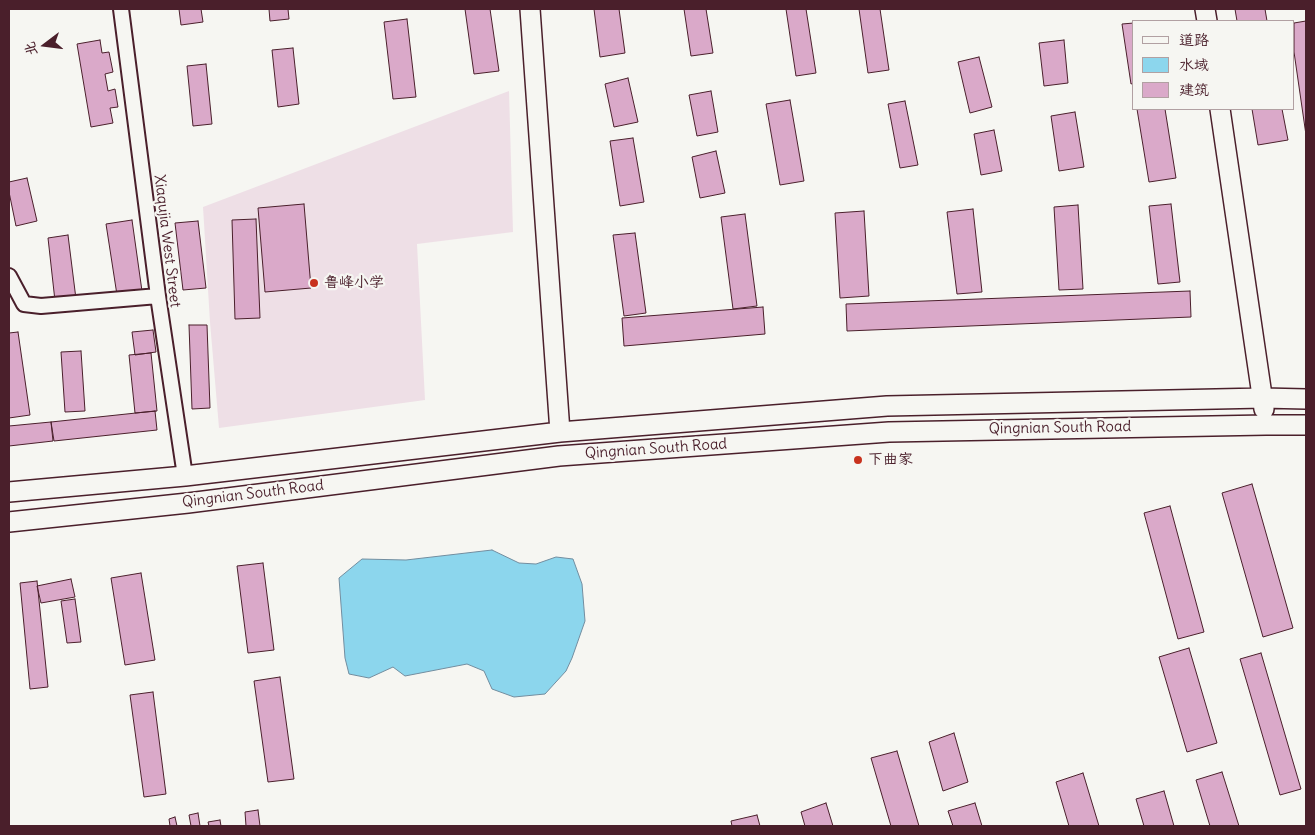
<!DOCTYPE html>
<meta charset="utf-8">
<style>
body{margin:0}
#map{position:relative;width:1315px;height:835px;overflow:hidden;background:#f6f6f2;font-family:Delius,"LXGW WenKai TC",sans-serif}
canvas{display:block}
.frame{position:absolute;inset:0;border:10px solid #4a1f2b;pointer-events:none}
.legend{position:absolute;left:1132px;top:20px;width:162px;height:90px;box-sizing:border-box;background:#f6f6f2;border:1px solid #b1a0a2;margin:0;padding:6px 9px;list-style:none;font-size:15px;color:#4a1f2b}
.legend li{display:flex;align-items:center;gap:10px;height:25px}
.legend b{width:25px;border:1px solid #b1a0a2}
.north{position:absolute;left:20px;top:20px;width:50px;height:50px;-webkit-text-stroke:4px #f6f6f2;paint-order:stroke;rotate:255deg;font-size:14px;font-weight:700;line-height:20px;text-align:center;color:#4a1f2b}
.north::after{content:'';display:block;margin:auto;width:18px;height:22px;background:#4a1f2b;clip-path:polygon(50% 0,100% 100%,50% 72%,0 100%)}
</style>
<div id="map">
<canvas width="1315" height="835"></canvas>
<div class="frame"></div>
<ul class="legend">
<li><b style="height:6px;background:#f6f6f2"></b>道路</li>
<li><b style="height:14px;background:#8cd6ed"></b>水域</li>
<li><b style="height:14px;background:#daa9c9"></b>建筑</li>
</ul>
<div class="north">北</div>
</div>
<script>
const c = document.querySelector('canvas').getContext('2d');
c.lineJoin = 'round';
function fill(path, color) {
  c.fillStyle = color;
  c.fill(path, 'evenodd');
}
function poly(rows) {
  const path = new Path2D();
  for (const r of rows) {
    path.moveTo(r[0], r[1]);
    for (let i = 2; i < r.length; i += 2) path.lineTo(r[i], r[i + 1]);
  }
  return path;
}
function trace(path, color, width, dash) {
  c.strokeStyle = color;
  c.lineWidth = width;
  c.lineCap = dash ? 'butt' : 'round';
  c.setLineDash(dash || []);
  c.stroke(path);
}
function label(font, color, halo, rows, align = 'center') {
  c.font = font + ' Delius,"LXGW WenKai TC",sans-serif';
  c.lineWidth = 4.5;
  c.setLineDash([]);
  c.textBaseline = 'middle';
  c.strokeStyle = halo;
  c.fillStyle = color;
  for (const [text, x, y, turn = 0] of rows) {
    c.save();
    c.translate(x, y);
    c.rotate((+turn || 0) * Math.PI / 180);
    c.textAlign = isNaN(turn) ? turn : align;
    if (halo) c.strokeText(text, 0, 0);
    c.fillText(text, 0, 0);
    c.restore();
  }
}
const built = poly([
 [509,91,513,232,417,244,425,400,219,428,210,322,203,207]
]);
const water = poly([
 [492,550,519,563,536,564,556,557,573,559,582,584,585,621,572,658,566,671,545,694,514,697,492,689,484,671,467,664,405,676,393,667,369,678,349,674,345,658,339,578,362,559,406,560,492,550]
]);
const building = poly([
 [179,9,201,9,203,22,181,25,179,9],
 [269,9,288,9,289,19,270,21,269,9],
 [465,9,490,9,499,71,474,74,465,9],
 [594,9,619,9,625,53,600,57,594,9],
 [684,9,706,9,713,53,691,56,684,9],
 [786,9,806,9,816,73,796,76,786,9],
 [859,9,880,9,889,70,868,73,859,9],
 [1235,9,1265,9,1267,21,1237,21,1235,9],
 [407,19,416,97,393,99,384,22,407,19],
 [1306,21,1306,135,1294,52,1294,23,1306,21],
 [1134,23,1134,83,1131,84,1122,24,1134,23],
 [100,40,102,53,109,52,113,72,105,74,108,91,115,89,118,107,110,108,113,123,91,127,77,44,100,40],
 [1064,40,1068,83,1044,86,1039,43,1064,40],
 [293,48,299,104,278,107,272,50,293,48],
 [979,57,992,107,970,113,958,62,979,57],
 [206,64,212,124,193,126,187,66,206,64],
 [628,78,638,122,614,127,605,84,628,78],
 [711,91,718,132,697,136,689,95,711,91],
 [790,100,804,181,780,185,766,104,790,100],
 [905,101,918,165,900,168,888,104,905,101],
 [1137,109,1165,109,1176,178,1149,182,1137,109],
 [1252,109,1282,109,1288,140,1258,145,1252,109],
 [1075,112,1084,167,1059,171,1051,116,1075,112],
 [994,130,1002,171,981,175,974,134,994,130],
 [633,138,644,202,620,206,610,141,633,138],
 [716,151,725,193,700,198,692,157,716,151],
 [27,178,37,221,16,226,9,192,9,182,27,178],
 [304,204,311,288,265,292,258,208,304,204],
 [1171,204,1180,282,1158,284,1149,206,1171,204],
 [1078,205,1083,289,1059,290,1054,207,1078,205],
 [973,209,982,292,957,294,947,212,973,209],
 [864,211,869,296,840,298,835,213,864,211],
 [745,214,757,306,733,309,721,217,745,214],
 [256,219,260,318,235,319,232,220,256,219],
 [132,220,142,291,117,295,106,224,132,220],
 [198,221,206,288,183,290,175,223,198,221],
 [635,233,646,313,624,316,613,235,635,233],
 [68,235,76,299,55,301,48,238,68,235],
 [1190,291,1191,317,847,331,846,304,1190,291],
 [763,307,765,334,624,346,622,318,763,307],
 [189,325,207,325,210,408,192,409,189,325],
 [153,330,156,352,135,355,132,332,153,330],
 [18,332,30,415,9,418,9,333,18,332],
 [81,351,85,411,65,412,61,352,81,351],
 [151,353,157,411,135,413,129,355,151,353],
 [155,411,157,430,54,441,51,422,155,411],
 [51,422,53,441,9,446,9,426,51,422],
 [1252,484,1293,628,1263,637,1222,493,1252,484],
 [1170,506,1204,632,1178,639,1144,513,1170,506],
 [263,563,274,650,248,653,237,566,263,563],
 [141,573,155,660,125,665,111,578,141,573],
 [71,579,75,597,41,603,37,586,71,579],
 [37,581,48,687,30,689,20,583,37,581],
 [75,599,81,642,67,643,61,601,75,599],
 [1189,648,1217,743,1187,752,1159,657,1189,648],
 [1261,653,1301,789,1280,795,1240,659,1261,653],
 [280,677,294,779,268,782,254,681,280,677],
 [153,692,166,794,144,797,130,695,153,692],
 [954,733,968,782,943,791,929,742,954,733],
 [897,751,919,826,891,826,871,758,897,751],
 [1222,772,1239,826,1210,826,1196,780,1222,772],
 [1083,773,1099,826,1069,826,1056,782,1083,773],
 [1164,791,1174,826,1144,826,1136,799,1164,791],
 [826,803,833,826,805,826,801,812,826,803],
 [975,803,982,826,953,826,948,811,975,803],
 [258,810,260,826,246,826,245,812,258,810],
 [198,813,200,826,191,826,189,815,198,813],
 [757,815,760,826,732,826,731,821,757,815],
 [175,817,177,826,170,826,169,819,175,817],
 [220,820,221,826,209,826,208,822,220,820]
]);
const street = poly([
 [121,9,158,296,185,476],
 [9,276,24,304,41,306,158,296]
]);
const secondary = poly([
 [530,9,560,432],
 [1205,9,1207,21],
 [1220,109,1264,409],
 [9,492,185,476,560,432,887,406,1263,398,1306,399],
 [9,522,188,503,559,456,889,432,1266,425,1306,425]
]);
const markers = [
 [314,283,5,"#c8321e"],
 [858,460,5,"#c8321e"]
];
const streetNames = [
 ["Xiaqujia West Street",167,241,83],
 ["Qingnian South Road",1060,428,-1],
 ["Qingnian South Road",656,449,-4],
 ["Qingnian South Road",253,494,-7]
];
const poiNames = [
 ["鲁峰小学",324,283],
 ["下曲家",868,460]
];
fill(built, '#eedfe6');
fill(water, '#8cd6ed');
trace(water, '#728d9f', 1);
fill(building, '#daa9c9');
trace(building, '#4a1f2b', 1);
trace(street, '#4a1f2b', 18);
trace(secondary, '#4a1f2b', 22);
trace(street, '#f6f6f2', 14);
trace(secondary, '#f6f6f2', 19);
for (const [x, y, r, color] of markers) {
  const dot = new Path2D();
  dot.arc(x, y, r, 0, 2 * Math.PI);
  c.fillStyle = color;
  c.fill(dot);
  trace(dot, '#f6f6f2', 2);
}
label('15px', '#4a1f2b', '#f6f6f2', streetNames);
label('15px', '#4a1f2b', '#f6f6f2', poiNames, 'left');
</script>
